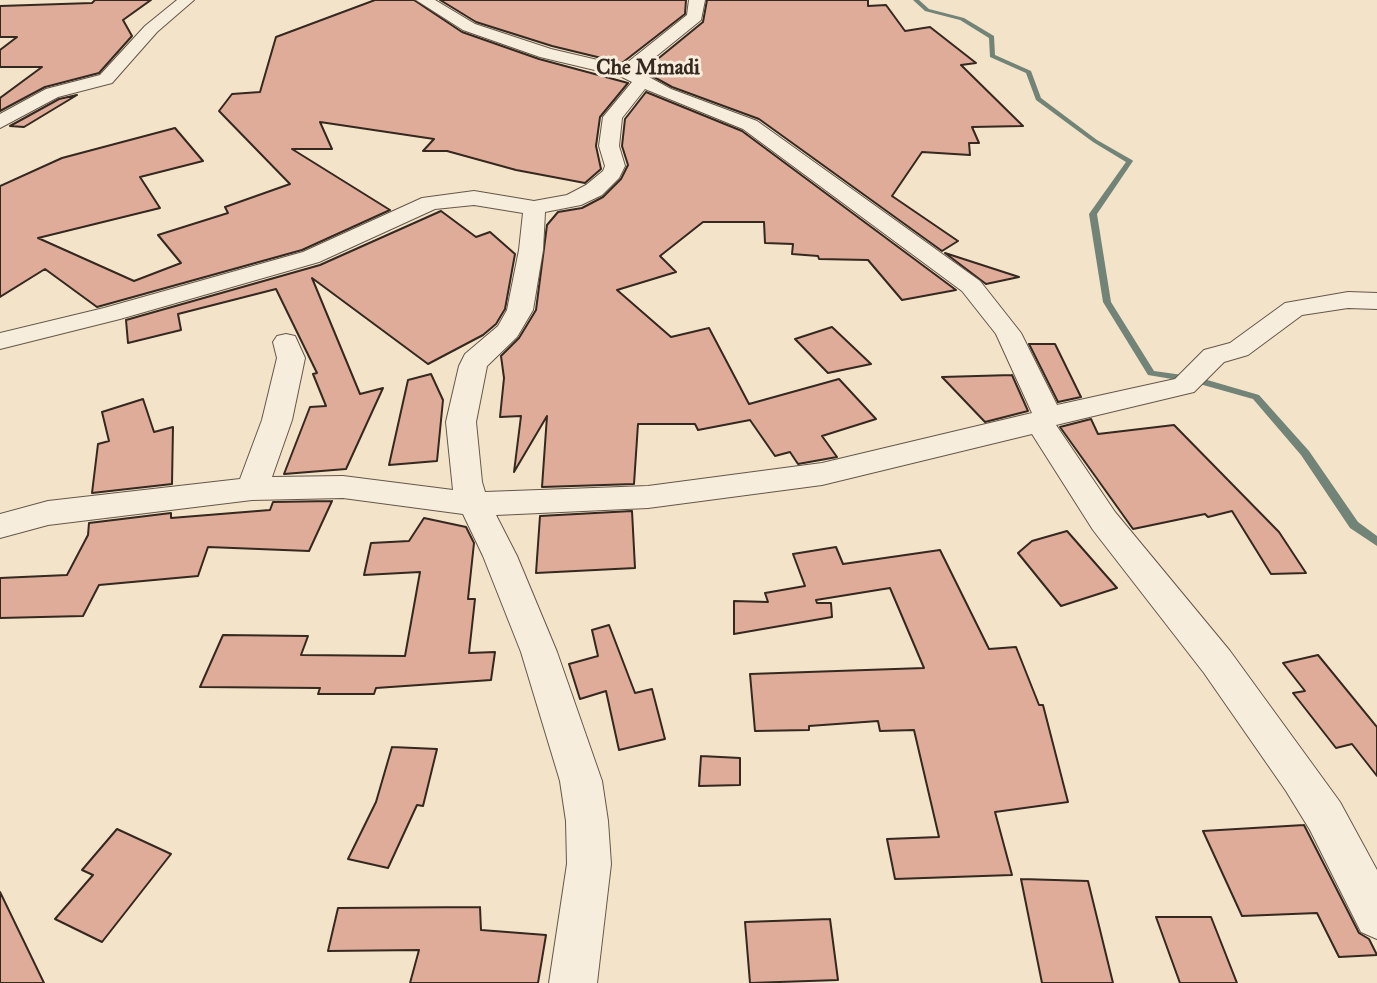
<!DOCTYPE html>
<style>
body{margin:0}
canvas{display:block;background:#f3e3c9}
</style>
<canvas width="1377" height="983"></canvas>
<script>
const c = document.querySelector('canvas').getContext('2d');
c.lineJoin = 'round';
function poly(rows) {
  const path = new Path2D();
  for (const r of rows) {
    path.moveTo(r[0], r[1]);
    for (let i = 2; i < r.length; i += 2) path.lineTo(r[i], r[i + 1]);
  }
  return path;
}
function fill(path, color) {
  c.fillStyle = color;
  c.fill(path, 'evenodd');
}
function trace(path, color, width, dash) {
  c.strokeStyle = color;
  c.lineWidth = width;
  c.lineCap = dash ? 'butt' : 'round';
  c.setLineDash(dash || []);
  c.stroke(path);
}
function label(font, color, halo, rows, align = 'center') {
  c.font = font + ' "IM FELL Great Primer",serif';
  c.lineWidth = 6;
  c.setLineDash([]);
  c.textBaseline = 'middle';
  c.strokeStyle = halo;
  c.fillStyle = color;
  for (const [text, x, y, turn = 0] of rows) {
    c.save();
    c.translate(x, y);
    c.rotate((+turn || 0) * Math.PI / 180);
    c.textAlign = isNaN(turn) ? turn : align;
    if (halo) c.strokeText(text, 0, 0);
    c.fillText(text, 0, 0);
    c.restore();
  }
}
const stream = poly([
 [913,0,919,0,929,9,964,18,994,36,995,55,1031,71,1041,98,1097,140,1132,160,1133,161,1097,214,1111,302,1154,371,1197,377,1259,395,1309,451,1358,522,1377,536,1377,546,1350,528,1301,455,1253,399,1196,383,1148,375,1103,302,1089,214,1126,162,1093,142,1036,100,1026,73,990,57,989,38,960,20,925,11,913,0]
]);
const building = poly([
 [95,0,151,0,123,20,132,36,99,73,45,87,0,111,0,98,42,67,0,67,0,50,17,37,0,37,0,6,92,3,95,0],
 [375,0,414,0,462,32,539,59,628,83,600,117,596,146,601,169,585,183,516,170,447,151,423,151,434,139,320,122,332,149,292,149,390,210,302,250,97,307,45,269,0,297,0,186,62,158,175,128,203,161,140,177,160,208,38,238,134,281,181,263,158,235,228,213,225,207,290,184,219,111,232,94,260,92,276,37,375,0],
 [440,0,686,0,685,14,622,63,552,46,476,22,440,0],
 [707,0,868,0,868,6,886,5,905,31,930,27,976,63,961,65,1023,126,972,127,979,143,969,143,970,155,922,152,892,196,958,241,942,251,759,119,672,87,643,71,703,22,707,0],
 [646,92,742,131,956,290,902,300,868,260,819,259,818,256,792,254,793,244,765,243,764,222,703,222,660,256,676,272,617,290,671,337,709,328,749,404,839,379,876,419,822,436,837,457,798,464,790,452,775,456,750,420,698,430,695,424,638,424,634,484,542,487,547,416,514,472,521,416,500,417,504,378,501,356,519,338,536,310,547,225,558,212,582,208,603,197,621,179,628,165,622,146,625,119,646,92],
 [77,95,24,127,10,126,59,99,77,95],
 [441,211,476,237,490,232,515,254,505,309,496,324,483,335,428,364,312,278,360,394,383,388,346,469,284,474,310,407,326,406,313,374,317,373,276,289,178,314,181,330,128,343,126,320,320,265,441,211],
 [945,253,1019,277,986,284,945,253],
 [832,327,871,364,828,373,795,339,832,327],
 [1029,344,1055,344,1081,397,1058,402,1029,344],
 [431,374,443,400,437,461,389,465,408,380,431,374],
 [1012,375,1028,411,985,422,942,377,1012,375],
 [143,399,154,432,173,427,172,484,92,493,98,444,109,441,102,412,143,399],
 [1091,419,1098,434,1174,425,1279,532,1306,573,1271,574,1232,511,1208,517,1205,514,1133,529,1060,427,1091,419],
 [332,501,309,551,208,547,198,576,99,585,83,616,0,618,0,578,67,575,88,535,89,523,171,513,171,518,270,510,273,502,332,501],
 [632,511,635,568,536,573,540,516,632,511],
 [424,518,466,527,474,543,468,599,475,599,469,653,495,652,491,680,376,688,374,694,318,694,320,688,200,687,223,635,308,636,301,655,405,656,420,572,364,575,371,543,409,541,424,518],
 [1067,531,1117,588,1061,606,1018,553,1032,541,1067,531],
 [836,547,843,564,940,550,989,649,1016,647,1039,705,1043,705,1068,802,995,812,1012,875,895,879,887,839,939,837,914,730,880,731,878,721,809,726,809,730,755,731,750,674,924,668,890,588,816,600,817,603,831,603,832,617,734,634,734,601,768,602,765,593,805,586,793,554,836,547],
 [609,625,635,693,652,689,665,739,619,750,606,691,580,699,569,664,598,656,592,630,609,625],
 [1318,655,1377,727,1377,776,1352,744,1336,748,1293,693,1305,691,1283,663,1318,655],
 [392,747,437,749,423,806,417,805,388,868,348,859,376,802,392,747],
 [701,756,740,758,740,785,699,786,701,756],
 [1304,825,1359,933,1369,939,1377,955,1339,957,1317,913,1242,916,1203,831,1304,825],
 [117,829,171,854,102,942,55,919,93,875,82,870,117,829],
 [1021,879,1088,881,1113,983,1042,983,1021,879],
 [0,892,44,983,0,983,0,892],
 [480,907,481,930,546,935,538,983,410,983,419,950,328,951,338,908,480,907],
 [1156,917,1211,917,1237,983,1180,983,1156,917],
 [830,919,838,980,750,983,745,922,830,919]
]);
const minor = poly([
 [177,0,194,0,157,32,112,83,58,97,0,128,0,114,46,89,100,75,145,26,177,0],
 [416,0,435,0,475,24,551,49,623,66,687,15,689,0,705,0,701,20,638,71,671,89,757,121,980,281,1021,333,1057,405,1175,379,1204,350,1230,343,1285,303,1348,292,1377,293,1377,309,1348,308,1302,315,1248,355,1224,362,1194,392,1056,425,1115,512,1230,651,1340,802,1377,870,1377,939,1361,932,1310,830,1286,791,1204,673,1093,530,1032,434,822,485,648,508,496,515,517,556,557,652,602,781,608,821,611,864,597,983,549,983,567,864,566,821,560,781,521,652,483,556,463,514,343,498,252,500,48,525,0,538,0,514,48,501,240,479,262,420,277,358,273,342,277,336,286,334,295,336,305,358,292,420,272,477,343,476,453,490,446,422,459,366,465,354,498,326,507,310,519,250,523,213,474,205,435,209,319,262,120,319,0,349,0,333,104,308,303,252,422,198,474,191,534,201,567,195,586,185,603,171,605,166,599,146,603,117,632,82,620,76,540,57,463,30,416,0],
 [645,89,743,129,962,291,996,334,1032,413,822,463,648,486,485,492,482,482,476,422,487,366,517,337,533,310,543,250,545,212,581,205,602,195,619,178,625,166,619,146,622,118,645,89]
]);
const farQuarternames = [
 ["Che Mmadi",648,69]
];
fill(stream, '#728377');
fill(building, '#dfac9a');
trace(building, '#34281f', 2);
trace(minor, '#64574a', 2);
fill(minor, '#f7eddc');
label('bold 21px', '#34281f', '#f7eddc', farQuarternames);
</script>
